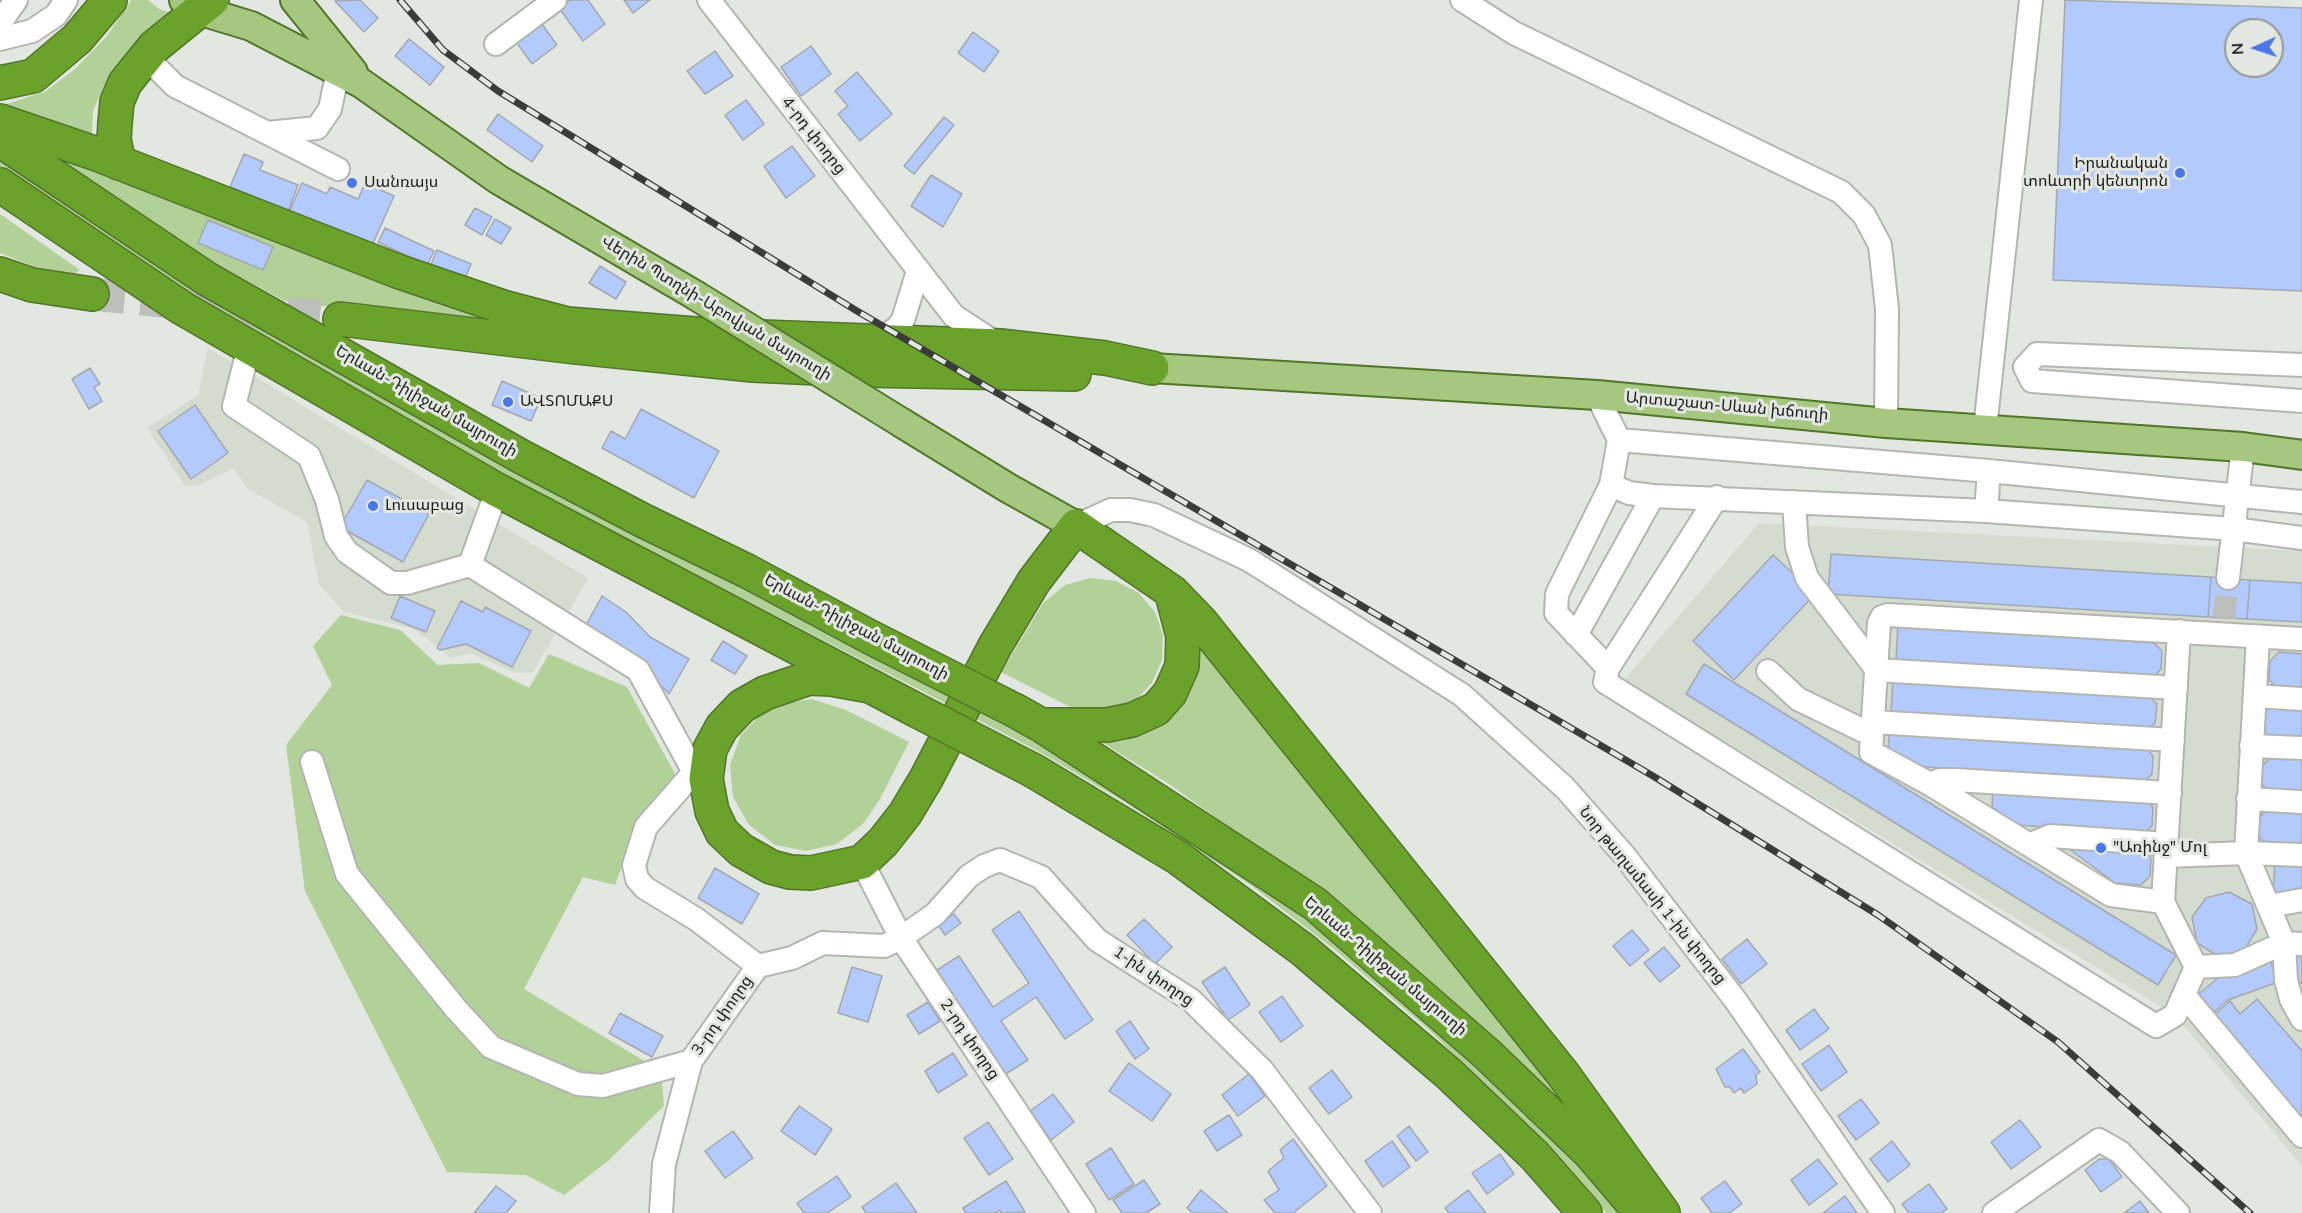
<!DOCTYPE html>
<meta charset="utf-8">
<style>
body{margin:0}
#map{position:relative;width:2302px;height:1213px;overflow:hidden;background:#e3e7e1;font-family:"Nunito Sans",sans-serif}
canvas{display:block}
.north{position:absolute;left:2224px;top:18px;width:60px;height:60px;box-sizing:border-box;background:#e3e7e1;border:2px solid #959893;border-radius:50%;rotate:267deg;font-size:16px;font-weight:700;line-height:24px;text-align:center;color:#20211f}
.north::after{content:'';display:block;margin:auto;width:21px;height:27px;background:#4b76e9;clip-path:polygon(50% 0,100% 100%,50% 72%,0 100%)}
</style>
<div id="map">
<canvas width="2302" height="1213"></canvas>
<div class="north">N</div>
</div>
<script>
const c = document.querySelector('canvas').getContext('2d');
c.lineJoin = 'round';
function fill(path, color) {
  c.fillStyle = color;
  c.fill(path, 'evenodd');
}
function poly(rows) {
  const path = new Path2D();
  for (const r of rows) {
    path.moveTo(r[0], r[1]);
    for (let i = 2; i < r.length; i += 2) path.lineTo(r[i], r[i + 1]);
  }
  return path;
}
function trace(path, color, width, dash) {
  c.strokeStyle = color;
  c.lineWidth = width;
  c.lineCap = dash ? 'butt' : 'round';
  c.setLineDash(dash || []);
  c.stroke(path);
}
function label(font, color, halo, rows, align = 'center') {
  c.font = font + ' "Nunito Sans","Noto Sans Armenian",sans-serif';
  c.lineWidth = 6;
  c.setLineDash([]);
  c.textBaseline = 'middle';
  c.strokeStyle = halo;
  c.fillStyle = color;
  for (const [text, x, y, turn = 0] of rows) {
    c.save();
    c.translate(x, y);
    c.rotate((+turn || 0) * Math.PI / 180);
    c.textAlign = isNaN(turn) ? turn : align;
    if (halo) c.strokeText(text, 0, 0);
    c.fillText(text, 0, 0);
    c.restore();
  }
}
const built = poly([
 [208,348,588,578,533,672,516,673,470,653,451,658,414,629,344,612,319,584,307,522,248,489,233,468,201,485,185,486,147,428,198,395],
 [1759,523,2302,551,2302,1166,2175,1015,1624,680]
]);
const green = poly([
 [131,0,148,0,159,9,174,14,150,27,107,81,93,110,92,133,95,144,4,105,46,91,75,69,107,36],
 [34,142,544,332,470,325,285,301,211,261],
 [0,157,1045,739,1263,878,1535,1112,1623,1213,1606,1213,1563,1162,1504,1103,1429,1030,1335,950,1252,886,1125,802,1036,750,417,430,306,367,0,175],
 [0,214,80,270,66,279,0,253],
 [1090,578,1116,581,1139,593,1155,612,1163,635,1162,660,1152,683,1135,701,1113,711,1076,710,1001,672,1044,602,1065,585],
 [341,615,400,630,438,665,479,663,529,688,549,654,627,687,678,779,638,821,615,885,583,877,524,989,661,1071,664,1106,608,1161,564,1195,526,1175,447,1172,305,891,286,745,332,685,313,646],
 [1190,632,1596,1137,1318,891,1169,784,1103,743,1125,740,1142,732],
 [812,699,846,710,909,742,880,799,863,824,837,844,806,851,775,845,749,825,733,797,730,765,741,735,764,711,779,704]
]);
const building = poly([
 [360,0,378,18,364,32,335,1,360,0],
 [570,0,588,0,605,24,583,41,559,8,570,0],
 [624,0,650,0,633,13,624,0],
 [2065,0,2302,8,2302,291,2053,280,2065,0],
 [2236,30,2272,30,2272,66,2236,66,2236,30],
 [539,20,557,45,532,64,514,39,539,20],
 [973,32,999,51,984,72,958,53,973,32],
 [409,39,444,67,430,85,395,56,409,39],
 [811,46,831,74,801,96,781,67,811,46],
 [715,51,733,76,705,94,687,71,715,51],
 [857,72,892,114,860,141,838,114,848,106,835,91,857,72],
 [746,100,764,124,743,140,725,115,746,100],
 [498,114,543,146,532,162,487,130,498,114],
 [944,117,954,125,914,174,904,166,944,117],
 [792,146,815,176,786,198,764,166,792,146],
 [244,154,263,162,260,170,298,185,288,211,230,187,244,154],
 [931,175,962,194,943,227,911,206,931,175],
 [302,183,327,194,330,187,358,199,365,183,394,196,371,248,289,212,302,183],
 [475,208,492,217,482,235,465,225,475,208],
 [495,219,511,228,501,244,486,235,495,219],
 [208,220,273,247,263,270,198,243,208,220],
 [385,228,434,251,427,265,378,242,385,228],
 [437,250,471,264,463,283,429,269,437,250],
 [600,266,626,282,616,299,589,283,600,266],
 [90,368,100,384,94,387,102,401,89,409,72,379,90,368],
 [502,381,541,398,531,421,492,405,502,381],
 [195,405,228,453,191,479,158,431,195,405],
 [641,409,719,451,694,498,602,448,611,431,625,439,641,409],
 [367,480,429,514,403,562,340,527,367,480],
 [1831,554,2211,577,2208,617,1828,594,1831,554],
 [1773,555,1815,594,1734,680,1693,641,1773,555],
 [2211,577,2250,580,2247,619,2208,617,2211,577],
 [2250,580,2302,583,2302,622,2247,619,2250,580],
 [400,596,435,611,426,632,391,618,400,596],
 [602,596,626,612,650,637,689,659,669,694,648,672,586,625,602,596],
 [461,601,483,612,485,607,531,631,512,667,466,644,440,650,437,648,461,601],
 [1898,624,2154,643,2162,651,2161,669,2152,679,1896,660,1898,624],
 [723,641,747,656,735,674,711,660,723,641],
 [2279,652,2302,654,2302,689,2277,688,2269,680,2270,661,2279,652],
 [1704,664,2176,955,2158,985,1686,694,1704,664],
 [1893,677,2149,696,2157,704,2155,723,2147,731,1891,713,1893,677],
 [2274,703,2302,705,2302,741,2272,739,2264,731,2265,712,2274,703],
 [1890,728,2145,747,2153,756,2152,774,2143,783,1914,766,1888,749,1890,728],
 [2271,757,2302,758,2302,794,2270,793,2262,784,2262,766,2271,757],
 [1993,787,2145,799,2153,807,2152,826,2143,834,2018,825,1992,807,1993,787],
 [2267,809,2302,810,2302,846,2266,844,2258,836,2259,818,2267,809],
 [2061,843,2143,849,2151,858,2150,876,2141,885,2115,883,2061,843],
 [2275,860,2302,862,2302,897,2273,895,2275,860],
 [715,868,759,894,742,924,698,898,715,868],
 [2229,892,2252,904,2257,929,2243,952,2218,956,2197,943,2192,917,2206,898,2229,892],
 [1019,911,1093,1020,1065,1039,1036,997,1001,1021,1028,1060,1004,1075,934,972,959,956,993,1007,1029,983,992,930,1019,911],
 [954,914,961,923,945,935,938,925,954,914],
 [1144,919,1172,947,1155,964,1127,935,1144,919],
 [1632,930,1649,950,1630,966,1613,946,1632,930],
 [1747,939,1767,964,1741,984,1722,959,1747,939],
 [1664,947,1680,966,1660,982,1644,963,1664,947],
 [2295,956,2302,957,2302,983,2292,982,2295,956],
 [2270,960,2278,982,2228,1000,2209,1016,2195,997,2218,978,2270,960],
 [852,967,882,976,868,1022,838,1013,852,967],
 [1225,967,1250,1005,1228,1020,1202,982,1225,967],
 [1282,996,1303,1026,1281,1042,1259,1012,1282,996],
 [2257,999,2302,1051,2302,1130,2208,1020,2230,1001,2240,1014,2257,999],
 [928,1002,940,1021,919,1034,907,1015,928,1002],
 [1814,1009,1829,1029,1800,1050,1786,1030,1814,1009],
 [620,1013,663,1036,652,1057,609,1033,620,1013],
 [1130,1021,1149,1049,1135,1059,1116,1031,1130,1021],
 [1829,1045,1847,1072,1821,1091,1802,1064,1829,1045],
 [1743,1049,1760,1072,1756,1075,1757,1084,1744,1093,1741,1088,1734,1093,1730,1087,1725,1087,1716,1069,1743,1049],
 [953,1053,967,1075,938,1093,925,1071,953,1053],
 [1129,1063,1171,1094,1152,1121,1109,1091,1129,1063],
 [1332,1070,1352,1097,1329,1114,1309,1088,1332,1070],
 [1249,1074,1265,1096,1238,1116,1222,1095,1249,1074],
 [1053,1094,1074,1122,1051,1140,1030,1111,1053,1094],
 [1861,1099,1879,1123,1856,1140,1838,1116,1861,1099],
 [799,1106,832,1129,815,1155,781,1131,799,1106],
 [1229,1115,1242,1135,1217,1151,1204,1131,1229,1115],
 [2020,1120,2041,1147,2011,1169,1991,1142,2020,1120],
 [988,1122,1013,1159,989,1175,964,1138,988,1122],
 [1409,1126,1428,1152,1416,1161,1397,1136,1409,1126],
 [733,1131,753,1158,725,1178,705,1151,733,1131],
 [1293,1139,1327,1186,1293,1213,1275,1213,1264,1200,1279,1190,1268,1171,1284,1158,1280,1150,1293,1139],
 [1392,1141,1410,1167,1383,1187,1365,1161,1392,1141],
 [1892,1141,1910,1165,1888,1182,1870,1159,1892,1141],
 [1111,1148,1134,1184,1109,1200,1086,1164,1111,1148],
 [1500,1154,1514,1174,1487,1194,1472,1173,1500,1154],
 [1818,1159,1837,1184,1809,1205,1791,1180,1818,1159],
 [2099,1159,2109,1159,2122,1177,2101,1192,2085,1170,2099,1159],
 [837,1176,851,1197,827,1213,804,1213,797,1203,837,1176],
 [1144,1180,1160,1204,1146,1213,1122,1213,1113,1200,1144,1180],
 [1006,1181,1025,1212,1001,1213,1000,1210,995,1213,966,1213,963,1208,1006,1181],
 [1725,1181,1742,1204,1729,1213,1712,1213,1701,1198,1725,1181],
 [896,1183,917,1213,866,1213,862,1207,896,1183],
 [1929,1184,1947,1209,1941,1213,1909,1213,1902,1204,1929,1184],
 [496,1186,516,1201,506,1213,474,1213,496,1186],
 [1201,1190,1228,1213,1193,1213,1187,1208,1201,1190],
 [1468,1190,1486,1213,1449,1213,1445,1208,1468,1190],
 [1845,1196,1857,1213,1823,1213,1845,1196],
 [2140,1201,2149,1213,2124,1213,2140,1201]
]);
const minorTunnel = poly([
 [2224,618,2228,578]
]);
const highwayTunnel = poly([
 [92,294,340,319]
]);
const minor = poly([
 [709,0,954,316,997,344],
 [1462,0,1514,33,1841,192,1864,215,1880,245,1887,309,1886,423],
 [0,23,16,0],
 [0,39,32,31,56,15,66,0],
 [496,44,555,0],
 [145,56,175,86,338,169],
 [267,133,317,128,330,109,338,71],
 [877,341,897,328,903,320,918,271],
 [249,347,234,406,309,456,327,500,336,536,347,552,391,583,407,583,470,565,638,670,694,772,706,779],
 [2302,365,2037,354,2025,367,2032,381,2302,401],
 [1597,395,1619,440,1611,485,1557,594,1556,613,1608,668],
 [1985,429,2031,0],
 [1619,440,1989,471,2302,502],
 [1611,485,1629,493,1653,496,1986,511,2234,529,2302,538],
 [1717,497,1608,668,1605,682,2156,1026,2175,1015,2196,967,2235,965,2284,943,2302,944],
 [1794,502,1797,547,1807,578,1877,670,2176,688],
 [1986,511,1989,471],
 [1076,526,1111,510,1130,510,1154,515,1249,560,1462,695,1565,788,1624,855,1736,1001,1883,1213],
 [470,565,497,490],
 [2228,578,2243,447],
 [2179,631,2163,902,2196,967],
 [1576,635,1653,496],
 [2258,637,2246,853,2284,943,2286,980,2291,999,2302,1019],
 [1768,671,1798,699,1870,734],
 [2255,696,2302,699],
 [1873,722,2173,740],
 [2251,746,2302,748],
 [312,762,347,874,456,1009,491,1047,578,1084,603,1086,691,1061],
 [694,772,646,827,634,865,637,879,645,888,696,919,758,966],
 [1930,784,1940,780,1955,780,2170,793],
 [2248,799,2302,802],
 [2029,845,2050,836,2167,844],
 [2166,856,2246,853,2302,855],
 [862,862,901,938,1084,1213],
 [2163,902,2111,895,1930,784,1871,752,1879,623,1882,617,1888,615,2302,639],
 [2269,906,2302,900],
 [2184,995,2302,1136],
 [661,1213,664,1164,691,1061,758,966,792,958,823,943,884,946,901,938,935,914,969,876,984,866,1000,860,1041,877,1097,940,1191,1000,1262,1070,1370,1213],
 [1994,1213,2099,1140,2120,1152,2178,1213]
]);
const major = poly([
 [184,0,198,10,251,26,361,83,499,180,695,295],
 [295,0,353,72],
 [1152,368,1597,395,1886,423,2243,447,2302,455],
 [902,423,1008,488,1076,526]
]);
const highway = poly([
 [0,83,33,76,77,39,110,0],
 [0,121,97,154,400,272,506,308,567,324,708,335,1000,346,1105,358,1152,368],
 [0,140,207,279,522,457,642,520,747,571,870,637],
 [119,163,114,140,115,123,117,102,125,83,154,47,212,0],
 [0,185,182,308,497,490,914,709],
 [0,274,32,285,92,294],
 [340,319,575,347,753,365,864,370,1074,374],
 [870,686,831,679,809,678,765,693,742,706,722,727,710,749,706,779,712,811,722,832,741,850,771,867,790,872,811,873,862,862,883,842,905,814,926,779,995,646,1034,581,1076,526,1172,592,1201,622,1563,1074,1663,1213],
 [1016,711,1041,725,1315,904,1487,1054,1590,1153,1636,1207],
 [1041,725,1107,725,1132,720,1156,709,1170,693,1182,666,1183,636,1172,594],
 [1034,771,1177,857,1302,949,1448,1073,1535,1156,1585,1213]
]);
const rail = poly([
 [400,0,443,50,498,91,857,311,1653,776,1878,915,2058,1042,2250,1213]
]);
const majorBridge = poly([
 [695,295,902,423]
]);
const highwayBridge = poly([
 [870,637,1016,711],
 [914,709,1034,771]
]);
const markers = [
 [2180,173,6,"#4b76e9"],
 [352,183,6,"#4b76e9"],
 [508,402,6,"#4b76e9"],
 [373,506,6,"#4b76e9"],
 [2101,848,6,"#4b76e9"]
];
const streetNames = [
 ["4-րդ փողոց",813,136,52],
 ["Վերին Պտղնի-Աբովյան մայրուղի",716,309,31],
 ["Երևան-Դիլիջան մայրուղի",426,402,30],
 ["Արտաշատ-Սևան խճուղի",1727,407,5],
 ["Երևան-Դիլիջան մայրուղի",856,628,28],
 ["Նոր թաղամասի 1-ին փողոց",1652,896,51],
 ["Երևան-Դիլիջան մայրուղի",1385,967,40],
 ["1-ին փողոց",1153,977,34],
 ["3-րդ փողոց",723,1016,-55],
 ["2-րդ փողոց",969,1040,56]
];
const poiNames = [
 ["Իրանական",2168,164,"right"],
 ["տոևտրի կենտրոն",2168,182,"right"],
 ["Սանռայս",364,183],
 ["ԱՎՏՈՄԱՔՍ",520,402],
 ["Լուսաբաց",385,506],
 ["\"Առինջ\" Մոլ",2113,848]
];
fill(built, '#d4dbcf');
fill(green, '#b1d198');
fill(building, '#b2cafd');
trace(building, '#a4a7ad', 1.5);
trace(minorTunnel, '#bcbfba', 22, [22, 11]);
trace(highwayTunnel, '#bcbfba', 33, [33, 16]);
trace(minor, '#b3b6b0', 26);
trace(major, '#517527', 32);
trace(highway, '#517527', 36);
trace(minor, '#fff', 22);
trace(major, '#a6c780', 28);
trace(highway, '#6ba22c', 33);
trace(rail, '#3a3c39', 7);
trace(rail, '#e3e7e1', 4.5, [14]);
trace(majorBridge, '#517527', 32, []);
trace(highwayBridge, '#517527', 36, []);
trace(majorBridge, '#a6c780', 28);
trace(highwayBridge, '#6ba22c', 33);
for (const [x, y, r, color] of markers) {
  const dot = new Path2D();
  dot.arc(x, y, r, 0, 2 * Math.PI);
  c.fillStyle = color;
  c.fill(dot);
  trace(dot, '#e3e7e1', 2);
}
label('16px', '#20211f', '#e3e7e1', streetNames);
label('16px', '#20211f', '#e3e7e1', poiNames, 'left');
</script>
